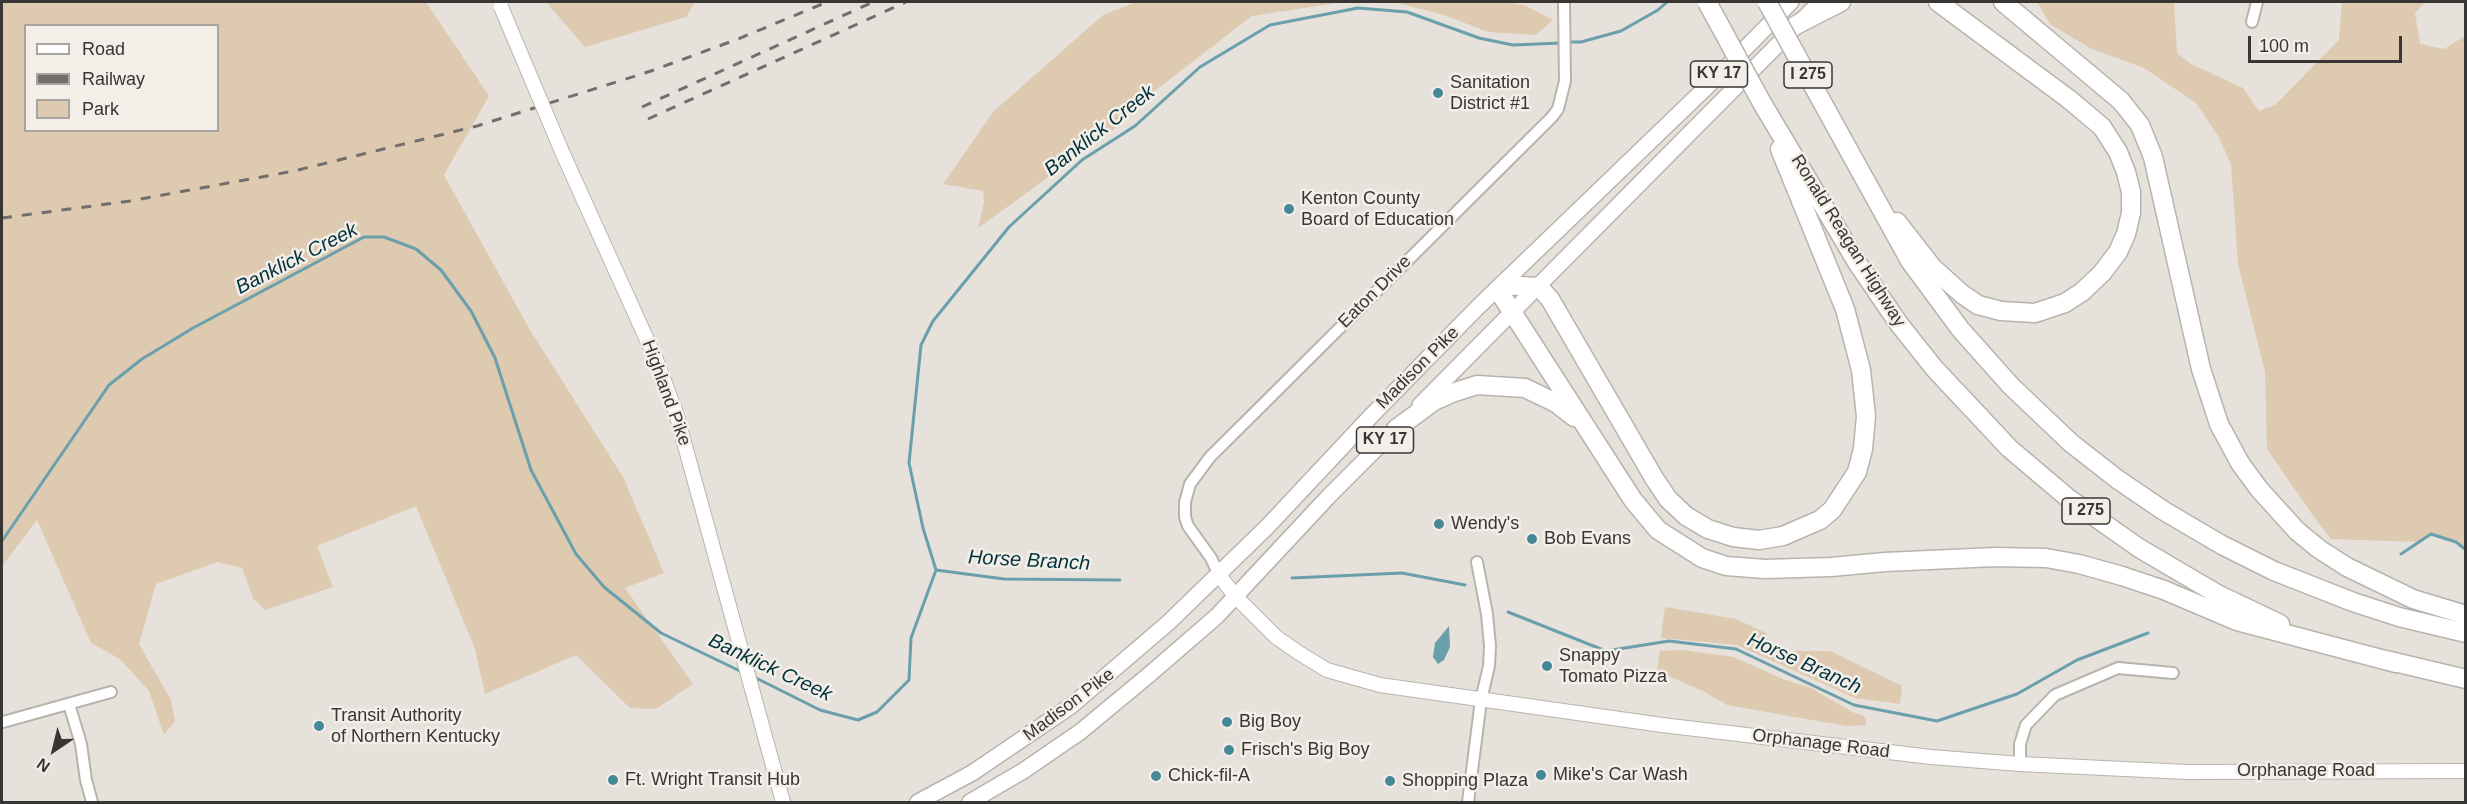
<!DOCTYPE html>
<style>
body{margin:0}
#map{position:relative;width:2467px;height:804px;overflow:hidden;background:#e7e1db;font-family:Helvetica,sans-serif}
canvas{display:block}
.frame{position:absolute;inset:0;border:3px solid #383634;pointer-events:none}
.legend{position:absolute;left:24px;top:24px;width:195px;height:108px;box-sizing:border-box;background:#f4eee8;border:2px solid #a9a4a0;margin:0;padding:8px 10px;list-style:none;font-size:18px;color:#383634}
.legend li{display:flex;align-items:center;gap:12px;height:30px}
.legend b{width:30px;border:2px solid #a9a4a0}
.north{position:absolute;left:24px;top:720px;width:60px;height:60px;-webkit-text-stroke:4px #f4eee8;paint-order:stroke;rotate:215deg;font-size:16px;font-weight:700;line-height:24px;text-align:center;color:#383634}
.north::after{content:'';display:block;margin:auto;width:21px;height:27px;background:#383634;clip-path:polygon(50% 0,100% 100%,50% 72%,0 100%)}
.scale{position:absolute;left:2248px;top:36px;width:154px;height:27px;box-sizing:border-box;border:3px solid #383634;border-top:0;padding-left:8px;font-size:18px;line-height:21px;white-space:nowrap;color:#383634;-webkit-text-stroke:4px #f4eee8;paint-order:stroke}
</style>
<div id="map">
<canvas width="2467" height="804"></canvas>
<div class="frame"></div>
<ul class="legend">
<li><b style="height:8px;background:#fff"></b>Road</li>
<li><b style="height:8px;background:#726f6b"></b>Railway</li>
<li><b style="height:16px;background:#dec9b1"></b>Park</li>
</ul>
<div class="north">N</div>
<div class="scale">100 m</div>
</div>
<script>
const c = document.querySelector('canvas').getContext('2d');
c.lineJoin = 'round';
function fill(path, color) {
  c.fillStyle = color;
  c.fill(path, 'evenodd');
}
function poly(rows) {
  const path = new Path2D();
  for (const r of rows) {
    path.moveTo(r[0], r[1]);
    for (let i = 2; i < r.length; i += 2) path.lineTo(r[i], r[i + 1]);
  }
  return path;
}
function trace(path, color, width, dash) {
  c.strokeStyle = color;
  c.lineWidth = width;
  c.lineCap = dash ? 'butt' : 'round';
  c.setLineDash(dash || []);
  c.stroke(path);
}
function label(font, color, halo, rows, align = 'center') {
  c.font = font + ' Helvetica,sans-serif';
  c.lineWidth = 5;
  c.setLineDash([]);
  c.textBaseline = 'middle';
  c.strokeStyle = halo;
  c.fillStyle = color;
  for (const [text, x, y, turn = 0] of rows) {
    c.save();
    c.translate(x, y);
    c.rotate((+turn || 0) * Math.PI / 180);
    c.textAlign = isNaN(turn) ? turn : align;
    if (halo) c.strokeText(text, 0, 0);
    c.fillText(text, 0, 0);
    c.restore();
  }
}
const green = poly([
 [2,2,426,2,489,96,444,175,530,330,623,477,664,573,625,588,693,684,656,709,630,708,576,655,485,694,475,649,416,506,317,546,333,587,265,610,253,598,242,568,217,562,156,584,139,644,171,700,175,721,164,735,149,691,120,659,91,643,37,520,2,566],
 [26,26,218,26,218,130,26,130],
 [546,2,695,2,686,17,585,47],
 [1136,2,1342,2,1252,16,1152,93,1111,132,978,228,984,202,983,191,943,184,994,111,1103,15],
 [1394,2,1503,2,1524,5,1553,20,1536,35,1488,32,1444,15],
 [2037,2,2174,2,2177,53,2191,64,2243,88,2259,111,2275,105,2339,40,2342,2,2425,2,2415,13,2420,44,2444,49,2465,36,2465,550,2456,542,2431,534,2419,542,2331,539,2314,517,2267,449,2265,372,2238,264,2231,164,2218,136,2196,103,2144,68,2090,48,2050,24],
 [1665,607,1736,619,1766,633,1772,651,1830,651,1902,686,1900,704,1855,698,1737,645,1661,638],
 [1682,650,1734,657,1783,679,1811,688,1852,712,1862,715,1866,718,1866,725,1846,726,1727,705,1703,691,1657,671,1660,651]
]);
const water = poly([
 [1449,626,1450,647,1444,660,1438,664,1433,657,1435,643]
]);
const stream = poly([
 [1568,42,1581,42,1621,31,1658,10,1667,2],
 [2,541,109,385,142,359,193,328,364,237,384,237,416,249,441,270,471,311,495,358,531,470,576,554,604,587,661,633,742,672],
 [2401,554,2431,534,2456,542,2466,550],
 [936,570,1004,579,1120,580],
 [1292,578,1402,573,1465,585],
 [1508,612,1606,651,1669,641,1736,649,1854,705,1937,721,2017,694,2077,660,2148,633],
 [754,677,820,710,858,720,877,712,909,680,911,638,936,570,923,528,909,463,921,345,933,321,1009,227,1082,160,1135,126,1200,67,1270,25,1358,8,1407,12,1479,38,1513,45,1561,43]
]);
const street = poly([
 [2252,22,2257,2],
 [1219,575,1211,558,1188,526,1185,517,1185,502,1190,484,1210,457,1552,117,1558,109,1565,81,1564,2],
 [69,704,81,744,86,780,92,802],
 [3,722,111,692],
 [2020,764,2020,744,2026,725,2055,695,2118,668,2173,673],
 [1468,802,1481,700,1489,666,1490,646,1487,614,1477,562]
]);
const secondary = poly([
 [563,154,657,362,676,413,783,802],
 [1219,575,1235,596,1276,637,1299,653,1327,670,1380,685,1662,725,1931,757,2020,764,2187,772,2466,771]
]);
const primary = poly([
 [1420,405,1820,2],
 [918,802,972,773,1071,706,1168,623,1267,527,1372,415,1478,307,1717,77,1791,2],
 [970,802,1023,771,1080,732,1150,674,1217,616,1329,496,1403,422]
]);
const highway = poly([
 [2003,2,2121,101,2140,125,2153,157,2201,369,2219,424,2240,463,2259,489,2297,531,2319,549,2347,567,2413,599,2466,615],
 [1796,25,1841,2],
 [1762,103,1858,264,1899,324,1934,368,2009,448,2068,498,2139,548,2219,595,2280,624],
 [1848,149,1910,261,1961,330,2011,386,2071,443,2117,479,2164,511,2222,545,2274,571,2353,602,2399,617,2466,633],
 [1897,222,1933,268,1962,294,1978,305,2001,311,2035,313,2065,303,2082,292,2102,273,2118,252,2126,234,2131,213,2131,192,2126,172,2118,152,2102,127,2070,100,1938,2],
 [1503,285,1539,287,1550,299,1654,478,1668,499,1686,516,1708,529,1733,537,1759,540,1783,536,1820,520,1832,510,1857,472,1863,449,1866,416,1861,370,1845,309,1780,149],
 [1498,290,1633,500,1658,530,1702,558,1726,566,1765,569,1831,567,1885,562,1995,557,2046,558,2079,564,2122,576,2164,590,2237,621,2396,663],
 [1396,429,1434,401,1452,393,1477,385,1525,388,1556,403,1574,417],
 [2386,660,2466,679]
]);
const rail = poly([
 [642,107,873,2],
 [648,119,906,2],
 [2,218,130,201,294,171,477,126,651,71,738,39,827,2]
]);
const secondaryBridge = poly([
 [501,7,563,154]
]);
const highwayBridge = poly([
 [1707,2,1762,103],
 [1767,2,1848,149]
]);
const markers = [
 [1438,93,6,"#458998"],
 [1289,209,6,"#458998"],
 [1439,524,6,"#458998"],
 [1532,539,6,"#458998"],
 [1547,666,6,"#458998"],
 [1227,722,6,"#458998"],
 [319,726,6,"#458998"],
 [1229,750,6,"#458998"],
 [1541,775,6,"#458998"],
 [1156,776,6,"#458998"],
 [613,780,6,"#458998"],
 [1390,781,6,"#458998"]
];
const shields = [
 [1719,74,57],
 [1808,75,48],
 [1385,440,57],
 [2086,511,48]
];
const shieldNames = [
 ["KY 17",1719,74],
 ["I 275",1808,75],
 ["KY 17",1385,440],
 ["I 275",2086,511]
];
const poiNames = [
 ["Sanitation",1450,83],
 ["District #1",1450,104],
 ["Kenton County",1301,199],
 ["Board of Education",1301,220],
 ["Wendy's",1451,524],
 ["Bob Evans",1544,539],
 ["Snappy",1559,656],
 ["Tomato Pizza",1559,677],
 ["Transit Authority",331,716],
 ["of Northern Kentucky",331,737],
 ["Big Boy",1239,722],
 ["Frisch's Big Boy",1241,750],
 ["Mike's Car Wash",1553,775],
 ["Chick-fil-A",1168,776],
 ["Ft. Wright Transit Hub",625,780],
 ["Shopping Plaza",1402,781]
];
const streetNames = [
 ["Ronald Reagan Highway",1848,241,58],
 ["Eaton Drive",1375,292,-45],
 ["Madison Pike",1418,368,-45],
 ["Highland Pike",666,393,70],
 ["Madison Pike",1069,705,-37],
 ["Orphanage Road",1821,744,7],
 ["Orphanage Road",2306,771]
];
const waterNames = [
 ["Banklick Creek",1100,131,-38],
 ["Banklick Creek",297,259,-27],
 ["Horse Branch",1029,561,3],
 ["Horse Branch",1804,664,24],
 ["Banklick Creek",770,668,25]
];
fill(green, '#dec9b1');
fill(water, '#6a9fac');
trace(stream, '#6a9fac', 3);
trace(street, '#b9b3ad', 14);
trace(secondary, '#b9b3ad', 16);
trace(primary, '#b9b3ad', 18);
trace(highway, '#b9b3ad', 21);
trace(street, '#fff', 10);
trace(secondary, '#fff', 14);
trace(primary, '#fff', 15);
trace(highway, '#fff', 18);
trace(rail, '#726f6b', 3, [10, 10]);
trace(secondaryBridge, '#b9b3ad', 16, []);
trace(highwayBridge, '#b9b3ad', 21, []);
trace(secondaryBridge, '#fff', 14);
trace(highwayBridge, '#fff', 18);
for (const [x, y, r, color] of markers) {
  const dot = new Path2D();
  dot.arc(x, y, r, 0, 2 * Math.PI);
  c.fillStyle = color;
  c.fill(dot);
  trace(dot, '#f4eee8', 2);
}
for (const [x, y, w] of shields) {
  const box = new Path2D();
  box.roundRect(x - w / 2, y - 13, w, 26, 4.5);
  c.fillStyle = '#f4eee8';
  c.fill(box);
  trace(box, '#383634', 1.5);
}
label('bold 16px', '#383634', null, shieldNames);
label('18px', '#383634', '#f4eee8', poiNames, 'left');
label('18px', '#383634', '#f4eee8', streetNames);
label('italic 20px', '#00333c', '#f4eee8', waterNames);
</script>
